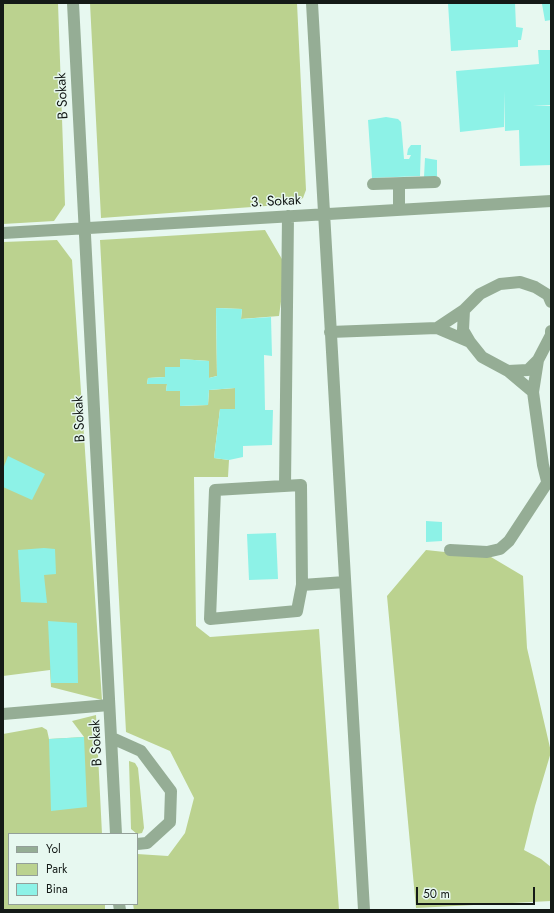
<!DOCTYPE html>
<style>
body{margin:0}
#map{position:relative;width:554px;height:913px;overflow:hidden;background:#e7f8f0;font-family:Jost,sans-serif}
canvas{display:block}
.frame{position:absolute;inset:0;border:4px solid #141a17;pointer-events:none}
.legend{position:absolute;left:8px;top:833px;width:130px;height:72px;box-sizing:border-box;background:#e7f8f0;border:1px solid #939f99;margin:0;padding:5px 7px;list-style:none;font-size:12px;color:#141a17}
.legend li{display:flex;align-items:center;gap:8px;height:20px}
.legend b{width:20px;border:1px solid #939f99}
.scale{position:absolute;left:416px;top:887px;width:119px;height:18px;box-sizing:border-box;border:2px solid #141a17;border-top:0;padding-left:5px;font-size:12px;line-height:14px;white-space:nowrap;color:#141a17;-webkit-text-stroke:3px #e7f8f0;paint-order:stroke}
</style>
<div id="map">
<canvas width="554" height="913"></canvas>
<div class="frame"></div>
<ul class="legend">
<li><b style="height:5px;background:#95ad95"></b>Yol</li>
<li><b style="height:11px;background:#bbd28f"></b>Park</li>
<li><b style="height:11px;background:#8df2e7"></b>Bina</li>
</ul>
<div class="scale">50 m</div>
</div>
<script>
const c = document.querySelector('canvas').getContext('2d');
c.lineJoin = 'round';
function fill(path, color) {
  c.fillStyle = color;
  c.fill(path, 'evenodd');
}
function poly(rows) {
  const path = new Path2D();
  for (const r of rows) {
    path.moveTo(r[0], r[1]);
    for (let i = 2; i < r.length; i += 2) path.lineTo(r[i], r[i + 1]);
  }
  return path;
}
function trace(path, color, width, dash) {
  c.strokeStyle = color;
  c.lineWidth = width;
  c.lineCap = dash ? 'butt' : 'round';
  c.setLineDash(dash || []);
  c.stroke(path);
}
function label(font, color, halo, rows, align = 'center') {
  c.font = font + ' Jost,sans-serif';
  c.lineWidth = 3;
  c.setLineDash([]);
  c.textBaseline = 'middle';
  c.strokeStyle = halo;
  c.fillStyle = color;
  for (const [text, x, y, turn = 0] of rows) {
    c.save();
    c.translate(x, y);
    c.rotate((+turn || 0) * Math.PI / 180);
    c.textAlign = isNaN(turn) ? turn : align;
    if (halo) c.strokeText(text, 0, 0);
    c.fillText(text, 0, 0);
    c.restore();
  }
}
const green = poly([
 [3,3,58,3,65,205,54,221,3,224],
 [90,3,297,3,306,190,303,198,293,204,101,218],
 [265,230,286,266,279,316,241,319,242,309,216,308,217,376,209,378,209,361,180,359,180,367,165,367,165,377,148,378,147,384,167,384,166,391,180,391,180,406,208,405,209,390,235,388,235,409,220,409,214,458,229,460,228,477,194,477,196,626,210,637,319,629,339,910,134,910,133,904,137,904,137,854,168,856,185,833,194,798,170,751,126,732,100,240],
 [57,240,72,260,102,700,51,687,50,670,3,676,3,242],
 [426,550,491,557,523,576,527,648,551,752,535,806,524,850,541,859,551,867,551,901,416,908,387,596],
 [96,715,102,834,9,834,9,904,105,904,105,910,3,910,3,734,42,727,47,730,49,739,84,737,72,721],
 [129,761,135,763,138,768,144,828,142,833,137,834,131,829]
]);
const building = poly([
 [448,3,515,3,516,27,523,28,521,40,518,40,518,47,451,51],
 [551,3,551,20,545,21,542,4],
 [538,50,551,50,551,105,533,106,551,106,551,165,520,166,519,130,505,131,504,91,504,127,460,132,456,71,539,64],
 [386,117,398,119,401,122,404,159,409,159,411,155,407,155,408,149,411,145,421,145,420,176,372,178,368,120],
 [425,158,437,160,437,177,424,177],
 [216,308,242,309,241,319,271,317,272,356,264,355,265,410,273,410,272,445,243,446,243,457,229,460,214,458,220,409,235,409,235,388,209,390,208,405,180,406,180,391,166,391,167,384,147,384,148,378,165,377,165,367,180,367,180,359,209,361,209,378,217,376],
 [8,456,45,474,32,500,3,487,3,469],
 [426,521,442,522,442,541,426,542],
 [276,533,278,579,249,580,247,534],
 [44,548,55,549,56,574,44,575,47,603,21,602,18,550],
 [48,621,77,623,78,683,51,683],
 [84,737,87,807,51,811,49,739]
]);
const minor = poly([
 [73,3,116,834],
 [312,3,364,910],
 [373,184,435,182],
 [399,184,399,209],
 [3,233,551,201],
 [551,302,548,295,535,287,520,282,500,284,480,294,464,310,463,330,470,342,482,357,508,371,528,370,538,360,551,335,551,331],
 [437,328,464,310],
 [330,332,437,328,470,342],
 [538,360,533,392,543,465,547,481,551,482],
 [508,371,533,392],
 [285,486,288,216],
 [450,550,487,552,500,549,509,541,551,477],
 [302,585,297,611,210,619,215,490,301,485,302,585,345,582],
 [3,714,109,705],
 [112,738,141,751,171,791,170,822,147,843,137,844],
 [119,904,120,910]
]);
const streetNames = [
 ["B Sokak",63,96,-93],
 ["3. Sokak",276,202,-3],
 ["B Sokak",80,419,-93],
 ["B Sokak",97,743,-93]
];
fill(green, '#bbd28f');
fill(building, '#8df2e7');
trace(minor, '#95ad95', 12);
label('14px', '#141a17', '#e7f8f0', streetNames);
</script>
